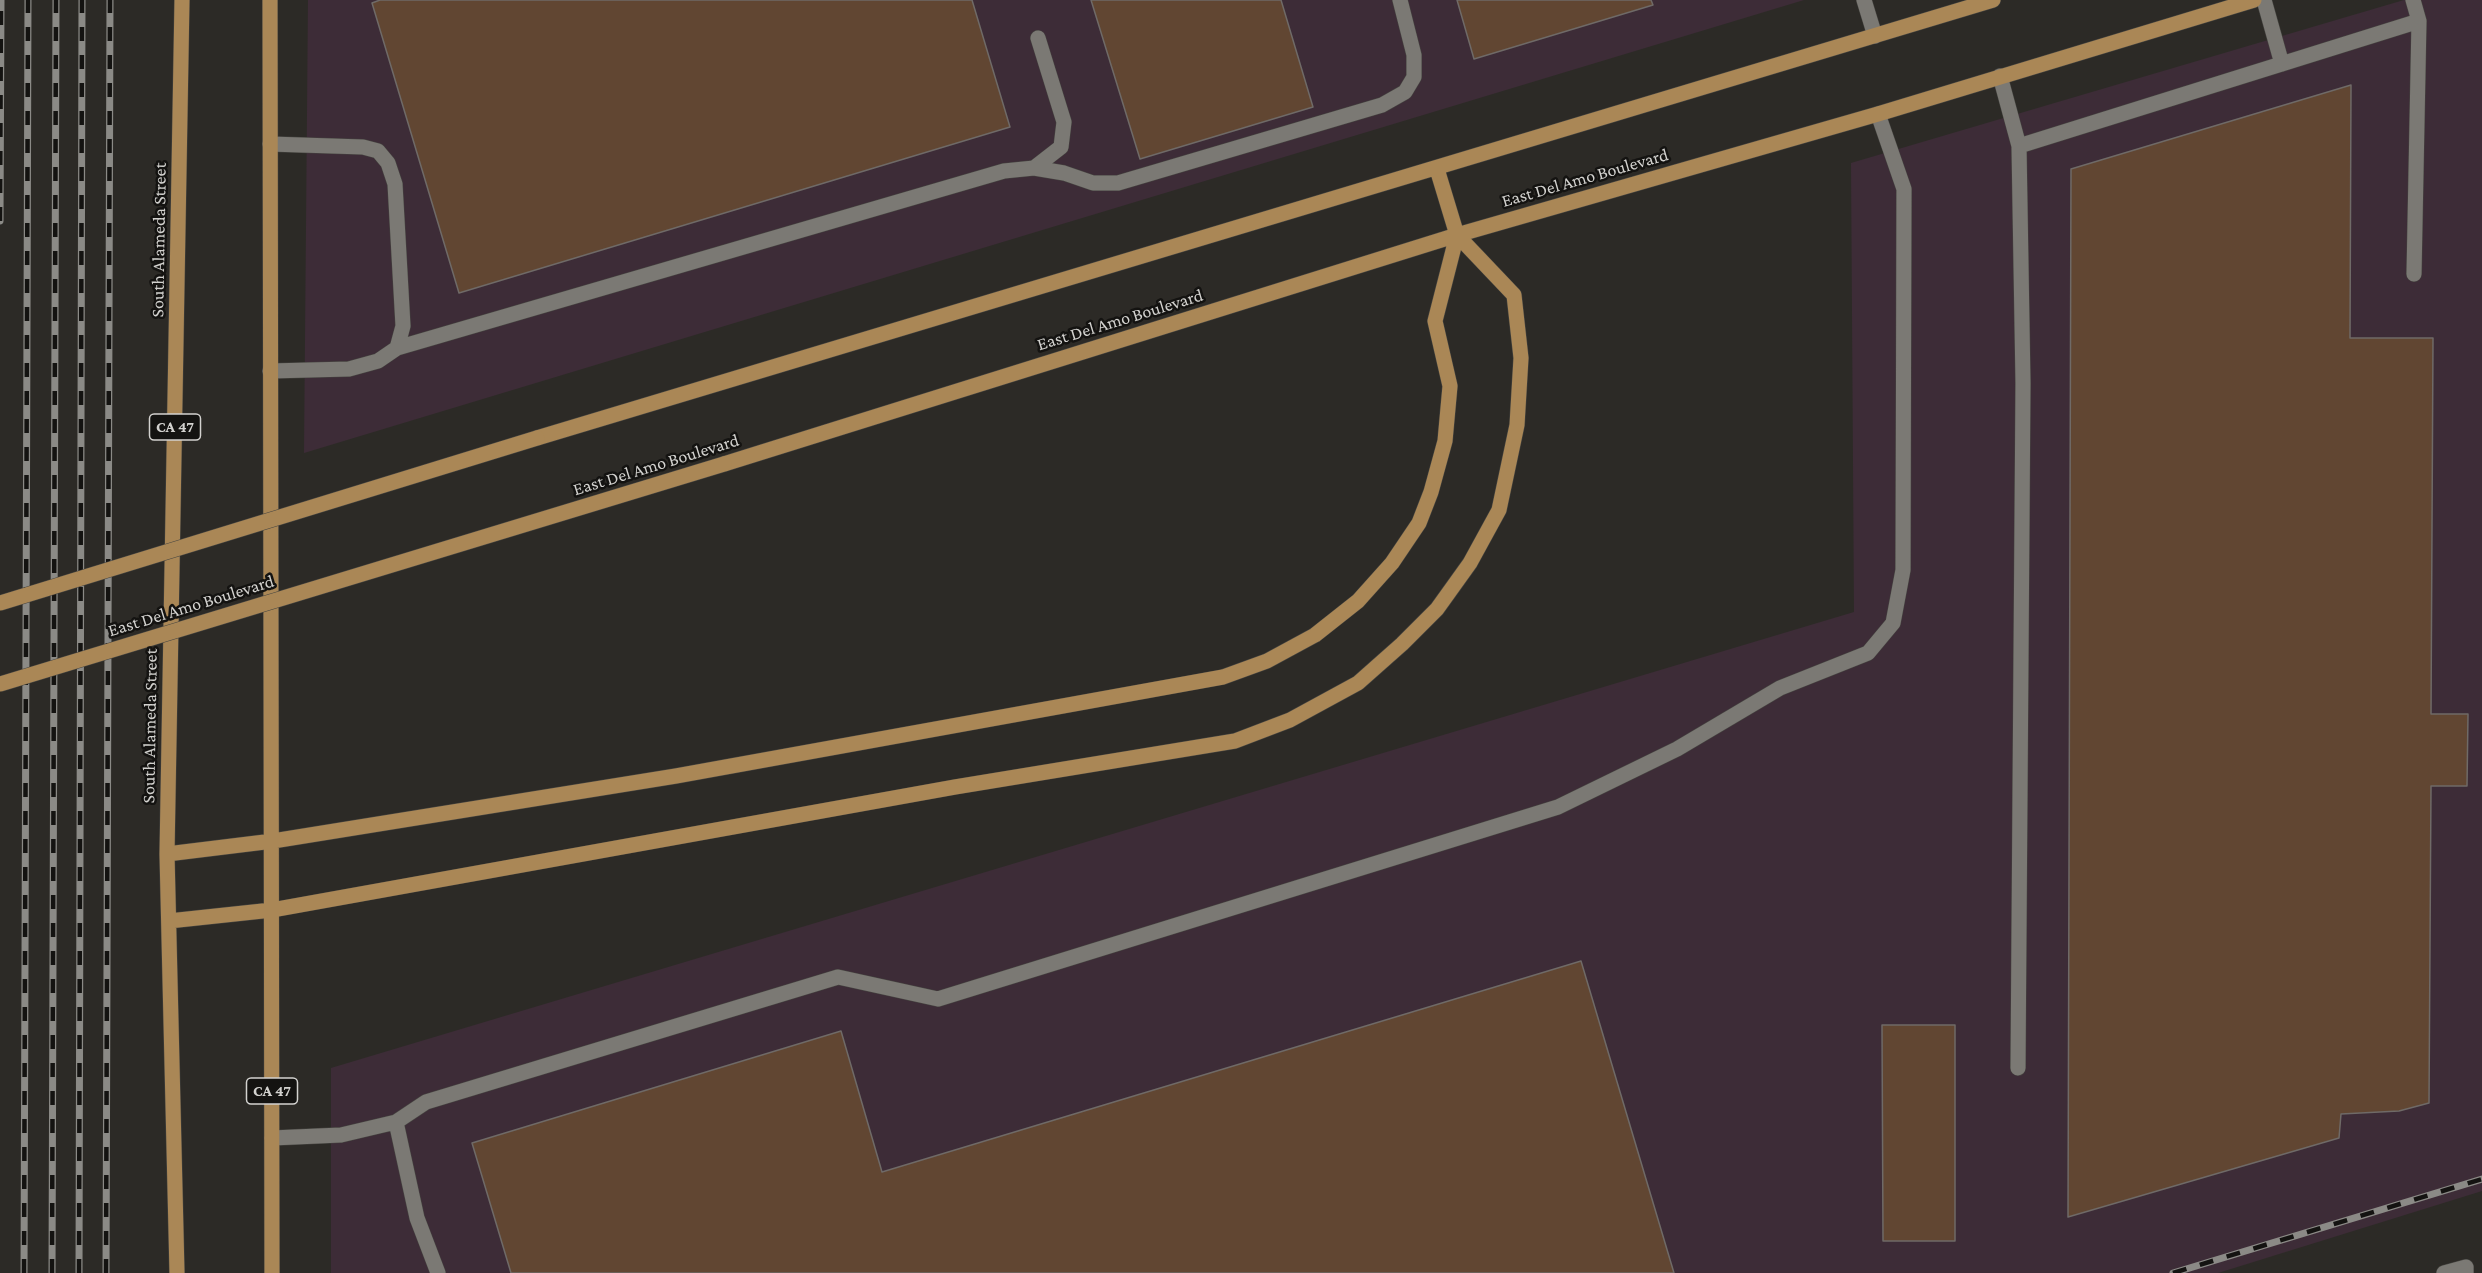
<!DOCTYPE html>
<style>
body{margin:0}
canvas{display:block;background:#2c2a26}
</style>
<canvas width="2482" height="1273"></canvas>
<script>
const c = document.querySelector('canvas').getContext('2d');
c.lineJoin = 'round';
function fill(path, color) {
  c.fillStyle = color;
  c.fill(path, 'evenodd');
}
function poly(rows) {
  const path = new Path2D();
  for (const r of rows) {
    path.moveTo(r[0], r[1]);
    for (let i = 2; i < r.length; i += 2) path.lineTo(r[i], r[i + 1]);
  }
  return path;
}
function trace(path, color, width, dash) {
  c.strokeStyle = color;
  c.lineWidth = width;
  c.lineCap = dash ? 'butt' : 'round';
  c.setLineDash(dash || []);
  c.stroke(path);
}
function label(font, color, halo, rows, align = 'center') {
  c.font = font + ' "Crimson Pro",serif';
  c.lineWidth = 5;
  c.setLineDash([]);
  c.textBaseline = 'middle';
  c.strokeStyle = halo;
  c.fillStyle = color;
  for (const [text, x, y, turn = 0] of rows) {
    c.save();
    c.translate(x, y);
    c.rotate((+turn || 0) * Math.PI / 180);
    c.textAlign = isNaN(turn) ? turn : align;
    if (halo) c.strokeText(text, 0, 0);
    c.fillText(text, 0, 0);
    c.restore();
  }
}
const industrial = poly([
 [308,0,1804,0,304,453],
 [2404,0,2482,0,2482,1191,2218,1273,331,1273,331,1068,1854,612,1851,163]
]);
const building = poly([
 [380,0,972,0,1010,127,459,293,372,3,380,0],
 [1091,0,1281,0,1313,107,1140,159,1091,0],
 [1457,0,1651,0,1653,5,1474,59,1457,0],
 [2351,85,2350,338,2433,338,2431,714,2468,714,2467,786,2431,786,2429,1103,2399,1111,2341,1114,2339,1138,2068,1217,2071,169,2351,85],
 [1581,961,1674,1273,511,1273,472,1143,841,1031,882,1172,1581,961],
 [1882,1025,1955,1025,1955,1241,1883,1241,1882,1025]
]);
const service = poly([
 [1864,0,1875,36],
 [2264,0,2282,64],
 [2413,0,2419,21],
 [2000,76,2019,146,2419,21,2414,274],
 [1034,168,1061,147,1064,122,1038,38],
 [397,348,1004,171,1034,168,1064,173,1093,183,1118,183,1382,105,1405,92,1414,77,1414,55,1400,0],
 [270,371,349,369,378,361,397,348,403,326,395,184,388,163,378,151,363,147,270,144],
 [2018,1068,2023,383,2019,146],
 [396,1122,417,1218,438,1273],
 [272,1138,341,1135,396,1122,426,1102,838,977,938,999,1558,807,1677,749,1780,688,1868,653,1893,623,1903,570,1904,189,1878,114],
 [2444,1273,2466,1267,2466,1273]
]);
const primary = poly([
 [270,0,272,1273],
 [537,438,1993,0],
 [724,464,1457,235,1878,114,2254,0],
 [167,854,273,841,676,776,1223,677,1267,661,1315,635,1358,601,1392,563,1419,523,1431,492,1445,441,1450,386,1435,321,1457,235],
 [169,921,272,910,955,787,1235,741,1290,720,1358,683,1402,644,1437,609,1470,563,1499,510,1517,425,1521,358,1514,295,1457,235,1437,169],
 [177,1273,167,854,182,0]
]);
const rail = poly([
 [0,221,1,0],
 [24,1273,28,0],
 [52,1273,56,0],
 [79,1273,82,0],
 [106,1273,110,0],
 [2173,1273,2482,1179]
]);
const primaryBridge = poly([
 [0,603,537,438],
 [0,684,724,464]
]);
const shields = [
 [175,427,51],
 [272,1091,51]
];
const shieldNames = [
 ["CA 47",175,427],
 ["CA 47",272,1091]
];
const streetNames = [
 ["East Del Amo Boulevard",1585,178,-16],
 ["South Alameda Street",159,240,-89],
 ["East Del Amo Boulevard",1120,320,-17],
 ["East Del Amo Boulevard",656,465,-17],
 ["East Del Amo Boulevard",191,606,-17],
 ["South Alameda Street",150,726,-89]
];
fill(industrial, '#3d2c37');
fill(building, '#614632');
trace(building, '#6f6a67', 1.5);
trace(service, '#464541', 16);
trace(primary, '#464541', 16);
trace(service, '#7b7974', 15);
trace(primary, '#aa8756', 15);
trace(rail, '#8b8a86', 7);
trace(rail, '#141311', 4.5, [14]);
trace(primaryBridge, '#464541', 16, []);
trace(primaryBridge, '#aa8756', 15);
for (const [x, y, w] of shields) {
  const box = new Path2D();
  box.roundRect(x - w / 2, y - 13, w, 26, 4.5);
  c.fillStyle = '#141311';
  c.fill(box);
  trace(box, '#d3d2cf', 1.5);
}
label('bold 16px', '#d3d2cf', null, shieldNames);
label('18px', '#d3d2cf', '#141311', streetNames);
</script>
